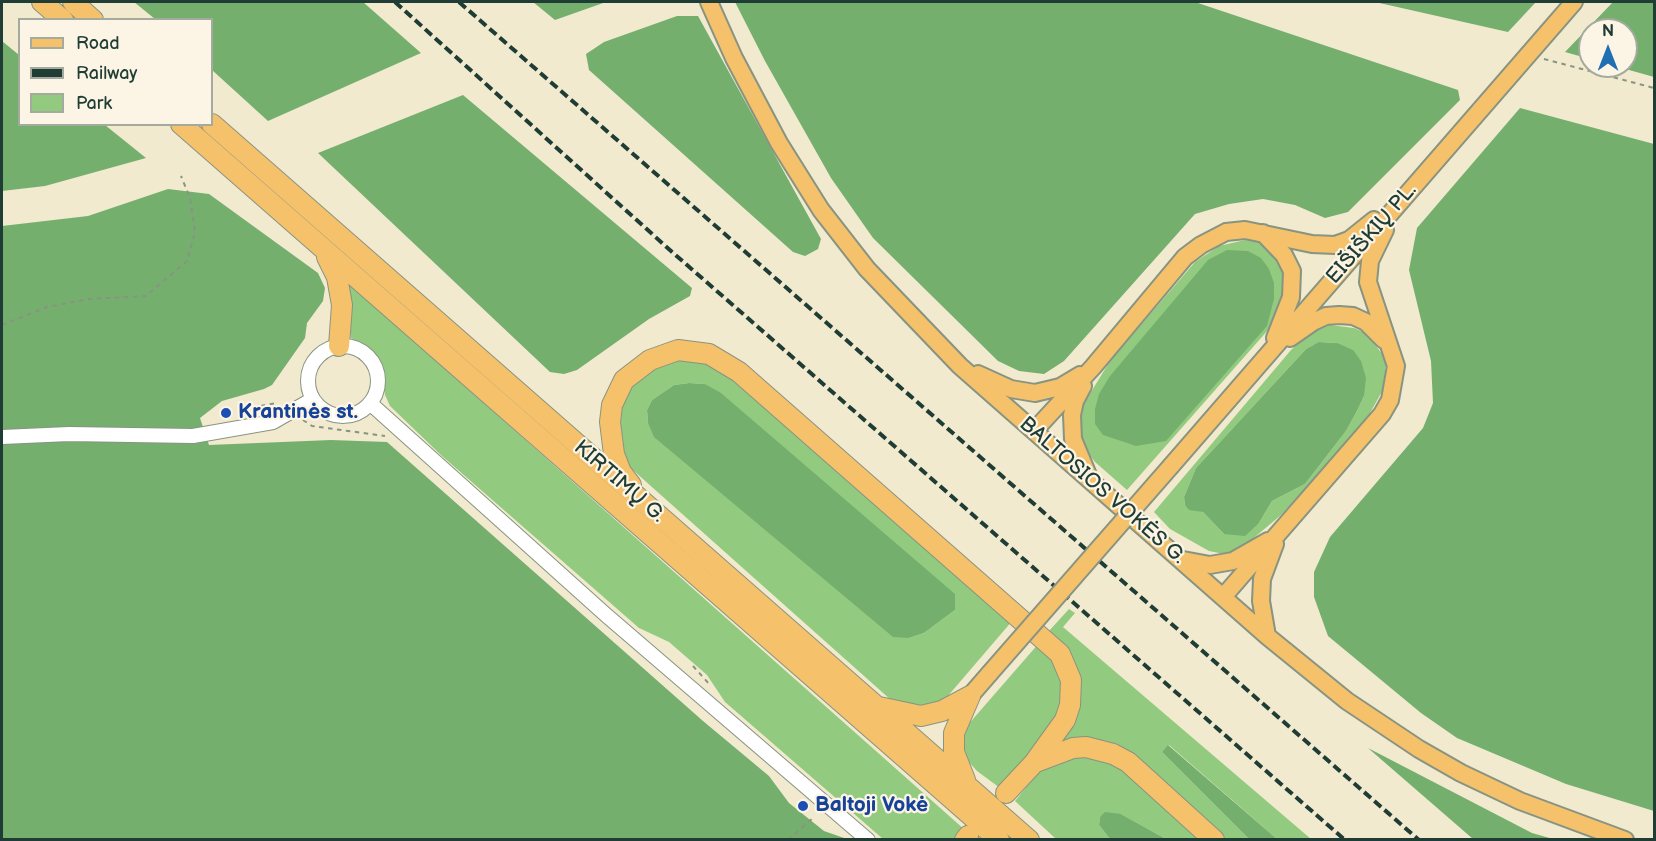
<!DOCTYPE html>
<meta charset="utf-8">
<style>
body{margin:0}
#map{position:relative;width:1656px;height:841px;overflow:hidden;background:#f1eacf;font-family:"Balsamiq Sans",sans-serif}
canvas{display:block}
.frame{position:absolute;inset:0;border:3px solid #1f3d34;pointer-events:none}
.legend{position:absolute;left:18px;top:18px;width:195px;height:108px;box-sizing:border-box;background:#fcf5e5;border:2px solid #a4ab9e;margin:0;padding:8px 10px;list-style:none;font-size:18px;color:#1f3d34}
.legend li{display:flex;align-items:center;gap:12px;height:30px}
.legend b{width:30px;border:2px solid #a4ab9e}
.north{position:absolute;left:1578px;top:18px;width:60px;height:60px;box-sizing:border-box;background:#fcf5e5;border:2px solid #a4ab9e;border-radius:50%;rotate:0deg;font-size:16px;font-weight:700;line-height:24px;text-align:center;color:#1f3d34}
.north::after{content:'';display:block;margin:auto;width:21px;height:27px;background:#1f6fb2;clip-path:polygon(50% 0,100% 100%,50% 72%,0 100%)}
</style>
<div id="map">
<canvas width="1656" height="841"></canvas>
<div class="frame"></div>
<ul class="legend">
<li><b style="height:8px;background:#f5c16b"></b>Road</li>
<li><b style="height:8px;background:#1f3d34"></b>Railway</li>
<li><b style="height:16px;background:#92cb7f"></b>Park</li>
</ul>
<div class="north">N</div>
</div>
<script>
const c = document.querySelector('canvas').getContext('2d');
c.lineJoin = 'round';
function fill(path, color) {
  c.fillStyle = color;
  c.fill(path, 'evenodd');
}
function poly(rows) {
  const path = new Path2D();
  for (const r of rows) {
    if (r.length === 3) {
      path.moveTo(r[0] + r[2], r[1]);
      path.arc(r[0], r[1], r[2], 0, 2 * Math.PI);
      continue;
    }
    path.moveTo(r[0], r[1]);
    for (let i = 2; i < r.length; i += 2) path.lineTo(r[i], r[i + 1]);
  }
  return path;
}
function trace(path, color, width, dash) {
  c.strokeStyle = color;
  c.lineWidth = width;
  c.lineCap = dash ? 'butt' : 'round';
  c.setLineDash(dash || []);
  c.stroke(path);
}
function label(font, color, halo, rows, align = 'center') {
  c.font = font + ' "Balsamiq Sans",sans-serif';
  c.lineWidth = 4.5;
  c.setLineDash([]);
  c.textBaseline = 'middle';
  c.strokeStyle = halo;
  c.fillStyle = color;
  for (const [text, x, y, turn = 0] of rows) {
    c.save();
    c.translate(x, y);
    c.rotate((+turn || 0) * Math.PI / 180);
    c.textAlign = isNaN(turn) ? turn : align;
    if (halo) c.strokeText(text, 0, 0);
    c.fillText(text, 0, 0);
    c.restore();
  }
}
const green = poly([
 [1245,240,1260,242,1271,247,1285,273,1287,284,1278,314,1268,330,1127,490,1095,462,1085,449,1080,433,1083,405,1110,361,1195,262,1219,246],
 [349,286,353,287,965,830,957,839,883,839,725,702,707,675,669,642,639,628,442,456,390,406,385,395,381,362,369,348,351,338],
 [1330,325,1354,328,1366,333,1383,355,1386,363,1384,388,1365,422,1281,515,1243,547,1229,555,1209,551,1170,529,1154,512,1291,350,1307,335],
 [1320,342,1337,343,1364,396,1357,411,1346,431,1305,484,1272,501,1259,523,1224,534,1203,512,1185,505,1184,497,1196,468,1306,349],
 [672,357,722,365,1013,620,941,704,924,709,891,700,625,463,616,415,635,379],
 [689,383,705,384,955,610,924,633,909,638,648,423,647,410,652,400,674,385],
 [1069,609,1075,613,1063,627,1311,839,1277,839,1169,745,1162,752,1249,839,1225,839,1126,753,1066,742,1063,739,1066,648,1049,631],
 [1040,642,1056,659,1065,695,1056,720,1000,788,977,771,967,760,963,750,966,727],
 [1070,753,1118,764,1206,839,1166,839,1121,814,1100,817,1099,825,1110,839,1056,839,1015,801,1041,769]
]);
const forest = poly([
 [134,2,363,2,421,53,268,121,212,70,212,20,155,19],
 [533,2,606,2,555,20],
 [735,2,1195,2,1458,90,1460,100,1348,212,1325,218,1295,205,1263,199,1229,204,1195,214,1064,361,1044,374,1019,371,998,361,873,238,831,178,765,61],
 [1375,2,1536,2,1508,32],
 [1613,2,1654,2,1654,77,1615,66,1626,66,1626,30,1590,30,1590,59,1565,52],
 [677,16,698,16,821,239,818,249,805,256,793,252,589,70,586,54,604,42],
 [2,41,19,55,20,124,105,125,146,158,45,186,2,191],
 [463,95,692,288,690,296,649,319,577,370,564,374,550,372,318,153],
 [1520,108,1654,144,1654,811,1566,784,1457,738,1421,713,1328,636,1314,597,1314,572,1330,537,1423,428,1433,403,1431,361,1409,270,1417,228],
 [168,189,209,194,318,273,325,288,323,301,307,323,305,338,272,385,264,389,222,401,200,418,209,445,331,440,387,442,703,721,769,776,789,803,824,831,847,839,2,839,2,226,88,216],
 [1227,250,1248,251,1261,258,1269,269,1274,283,1274,299,1267,326,1166,441,1136,446,1103,435,1095,424,1095,409,1099,394,1110,376,1208,260],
 [1319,342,1337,343,1353,350,1361,361,1366,378,1364,396,1357,411,1346,431,1305,484,1272,501,1259,523,1245,536,1224,534,1203,512,1189,510,1185,505,1184,497,1196,468,1306,349],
 [689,383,705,384,721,393,955,594,955,610,924,633,909,638,893,637,654,437,648,423,647,410,652,400,674,385],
 [1168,745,1277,839,1249,839,1162,752],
 [1368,748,1532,833,1553,839,1473,839],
 [1105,812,1121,814,1166,839,1110,839,1099,825,1100,817]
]);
const path = poly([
 [1544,59,1654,88],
 [2,325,47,307,89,299,146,296,187,261,195,232,190,198,181,176],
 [243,409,277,403],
 [303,420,312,426,385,436],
 [693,666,711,686],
 [788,840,814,817]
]);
const minor = poly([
 [343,381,35],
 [371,404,606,615,868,840],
 [2,437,69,434,193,436,273,422,313,399]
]);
const major = poly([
 [709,2,734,58,779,143,821,210,867,269,960,366,1267,636,1347,701,1419,749,1461,773,1520,801,1625,840],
 [1263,233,1284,255,1292,271,1291,297,1275,338],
 [1290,338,1313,322,1326,316,1339,315,1353,316,1366,322,1384,340],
 [978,374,1011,389,1035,393,1060,387,1080,375],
 [1083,386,1075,401,1072,415,1073,439,1088,475],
 [1034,431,1093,367,1185,257,1201,245,1226,232,1245,230,1312,244,1335,245,1349,240,1374,220],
 [1171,466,1574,2],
 [1183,560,1210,565,1233,561,1268,541],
 [1223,597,1382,414,1390,400,1396,366,1368,282,1370,261,1385,230],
 [1267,636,1261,601,1262,579,1275,544],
 [970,696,990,673]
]);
const highway = poly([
 [42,2,63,20],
 [73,2,93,20],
 [181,124,999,840],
 [212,124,1029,840],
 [327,257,337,277,342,305,339,346],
 [631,485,621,472,614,454,610,422,612,405,624,380,650,360,678,350,709,354,739,372,1060,654,1071,680,1070,705,1065,720,1034,763,1006,793],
 [879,707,921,716,942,711,970,696],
 [1036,762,1073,748,1086,747,1113,754,1128,762,1214,840],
 [965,780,954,752,954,733,970,696],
 [965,840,968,836]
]);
const rail = poly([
 [395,2,671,251,1345,840],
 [459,2,1419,840]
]);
const majorBridge = poly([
 [990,673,1171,466]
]);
const markers = [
 [226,413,6,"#1a4fb4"],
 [803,806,6,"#1a4fb4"]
];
const streetNames = [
 ["EIŠIŠKIŲ PL.",1372,234,-49],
 ["KIRTIMŲ G.",619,482,41],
 ["BALTOSIOS VOKĖS G.",1102,491,41]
];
const transitNames = [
 ["Krantinės st.",238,413],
 ["Baltoji Vokė",815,806]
];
fill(green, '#92cb7f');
fill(forest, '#75af6e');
trace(minor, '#889482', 16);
trace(major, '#889482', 20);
trace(highway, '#889482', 22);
trace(path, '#889482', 2, [4.5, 4.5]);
trace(minor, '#fff', 14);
trace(major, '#f5c16b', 16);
trace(highway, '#f5c16b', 20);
trace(rail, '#1f3d34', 4, [9, 4.5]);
trace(majorBridge, '#889482', 20, []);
trace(majorBridge, '#f5c16b', 16);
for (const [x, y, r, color] of markers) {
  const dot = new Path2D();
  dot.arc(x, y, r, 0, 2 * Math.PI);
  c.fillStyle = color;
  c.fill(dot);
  trace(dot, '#fcf5e5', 2);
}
label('21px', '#1f3d34', '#fcf5e5', streetNames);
label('bold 21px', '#164399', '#fcf5e5', transitNames, 'left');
</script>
